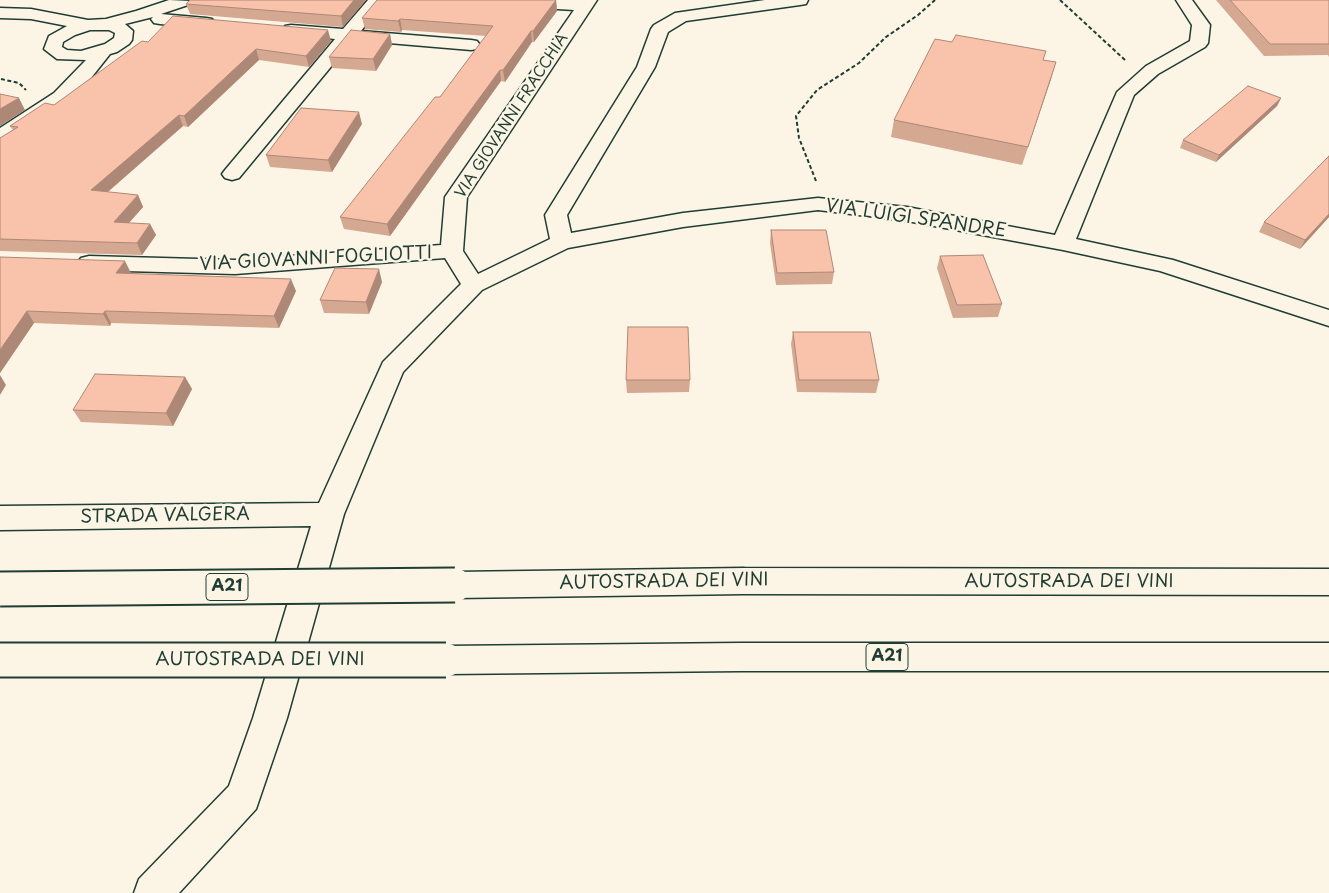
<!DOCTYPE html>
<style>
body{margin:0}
canvas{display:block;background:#fcf5e5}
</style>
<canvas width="1329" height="893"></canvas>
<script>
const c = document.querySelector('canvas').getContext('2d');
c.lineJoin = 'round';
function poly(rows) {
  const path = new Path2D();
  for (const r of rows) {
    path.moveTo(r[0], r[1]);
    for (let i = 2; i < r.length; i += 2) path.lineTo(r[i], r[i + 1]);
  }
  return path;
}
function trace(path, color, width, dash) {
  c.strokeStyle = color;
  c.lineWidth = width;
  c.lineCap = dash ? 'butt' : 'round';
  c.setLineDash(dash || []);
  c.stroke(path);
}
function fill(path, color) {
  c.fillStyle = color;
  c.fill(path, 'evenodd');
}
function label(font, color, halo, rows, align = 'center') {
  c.font = font + ' "Playpen Sans",sans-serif';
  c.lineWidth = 5;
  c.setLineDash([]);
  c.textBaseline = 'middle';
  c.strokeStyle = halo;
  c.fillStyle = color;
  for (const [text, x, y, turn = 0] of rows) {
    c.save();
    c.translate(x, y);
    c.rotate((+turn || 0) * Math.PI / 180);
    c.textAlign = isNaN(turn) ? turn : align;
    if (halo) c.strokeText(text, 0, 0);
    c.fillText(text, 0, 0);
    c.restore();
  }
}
const path = poly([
 [1060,0,1125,60],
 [1,79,19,83,26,90],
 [816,181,799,138,796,116,817,90,859,63,886,37,918,15,935,0]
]);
const minor = poly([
 [169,0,190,1,188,5,161,14,206,18,212,19,215,23,212,27,206,28,160,24,154,23,151,19,153,17,125,24,133,31,132,40,129,44,117,52,110,54,91,78,68,101,7,141,0,143,0,128,54,93,86,60,57,59,44,49,49,36,67,26,31,19,0,18,0,8,31,9,88,20,106,19,136,11,169,0],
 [90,30,109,30,115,33,114,38,105,44,81,51,67,50,62,47,63,42,75,35,90,30],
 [368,0,385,0,361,31,471,40,477,41,480,45,477,49,471,50,353,40,239,178,232,180,225,178,222,174,225,170,335,39,285,34,282,30,285,26,291,25,343,29,368,0],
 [483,0,597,0,467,197,463,251,478,274,550,239,545,215,637,67,651,29,654,25,675,13,765,0,808,0,806,4,800,5,686,21,668,32,655,67,567,215,571,233,683,213,818,198,907,207,1055,235,1117,92,1146,66,1190,41,1192,25,1176,0,1192,0,1210,25,1208,43,1205,47,1158,74,1134,95,1076,239,1173,260,1329,310,1329,326,1160,271,1063,250,907,221,818,210,683,227,568,248,482,290,403,372,344,514,287,718,256,809,179,893,134,893,139,879,229,786,253,718,311,526,0,530,0,506,319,503,383,362,461,284,445,258,235,274,89,270,81,268,77,263,81,258,89,256,235,260,441,245,445,197,574,10,491,5,485,4,483,0]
]);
const highway = poly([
 [744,568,1329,569,1329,595,744,594,455,598,444,594,440,585,444,576,455,572,744,568],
 [740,643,1329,643,1329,671,740,671,446,674,434,670,430,660,434,650,446,646,740,643]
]);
const highwayBridge = poly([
 [0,589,455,585],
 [0,660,446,660]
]);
const wall = poly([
 [190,0,366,0,343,27,190,14,186,4],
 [556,0,557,11,534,42,532,42,505,82,501,81,390,236,344,229,340,217,440,97,486,36,402,30,401,32,365,29,362,18],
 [1216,0,1329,0,1329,57,1328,55,1264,56],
 [390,34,392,45,376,71,332,68,329,57],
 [331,41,309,67,259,60,188,127,183,126,108,192,138,195,143,207,129,223,150,224,156,235,142,255,0,251,0,138,13,130,10,126,54,105,148,42],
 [1044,60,1051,79,1022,165,891,137,894,120],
 [1281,98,1277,106,1216,162,1180,148,1183,140],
 [362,124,332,172,270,167,266,155],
 [1329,217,1300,249,1259,232,1264,222],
 [771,230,834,272,832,284,776,285,770,243],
 [940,256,1002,304,998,317,953,318,937,268],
 [0,257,131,273,130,274,296,291,279,328,111,323,110,326,34,323,0,373],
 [382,282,369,314,324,313,320,300],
 [793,332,879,380,876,393,797,392,791,344],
 [185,377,192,389,173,426,81,422,73,410],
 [626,380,690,380,689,392,627,393]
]);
const shadedWall = poly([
 [354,0,366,0,343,27,341,16],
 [556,0,557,11,534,42,533,31],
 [400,19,402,30,401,32,398,21],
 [328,30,331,41,309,67,306,56],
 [531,31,532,42,505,82,503,70],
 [390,34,392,45,376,71,373,59],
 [256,49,259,60,188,127,184,116],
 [1056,62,1051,79,1022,165,1028,147],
 [500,70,501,81,390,236,387,224],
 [19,98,25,110,0,126,0,109],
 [1281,98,1277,106,1216,162,1219,155],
 [359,112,362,124,332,172,328,160],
 [179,115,183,126,96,202,91,190],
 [138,195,143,207,119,234,114,222],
 [1329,214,1329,217,1300,249,1305,240],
 [150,224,156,235,142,255,137,243],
 [125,261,131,273,122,285,116,273],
 [379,269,382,282,369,314,366,302],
 [291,279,296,291,279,328,274,316],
 [27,311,34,323,0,373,0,350],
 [105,311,111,323,110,326,103,314],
 [0,375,6,385,0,395],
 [185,377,192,389,173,426,166,413]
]);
const building = poly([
 [190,0,354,0,341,16,186,4,190,0],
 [377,0,556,0,533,31,531,31,503,70,500,70,387,224,340,217,435,97,440,97,493,26,400,19,398,21,362,18,377,0],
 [1230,0,1329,0,1329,44,1270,44,1230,0],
 [173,16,328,30,306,56,256,49,184,116,179,115,91,190,138,195,114,222,150,224,137,243,0,239,0,138,18,127,10,126,45,103,54,105,142,41,148,42,173,16],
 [351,30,390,34,373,59,329,57,351,30],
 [956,35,1046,51,1043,60,1056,62,1028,147,894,120,935,39,952,42,956,35],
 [1248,86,1281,98,1219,155,1183,140,1248,86],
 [0,94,19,98,0,109,0,94],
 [301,108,359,112,328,160,266,155,301,108],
 [1329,156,1329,214,1305,240,1264,222,1329,156],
 [771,230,826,230,834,272,777,273,771,230],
 [983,255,1002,304,957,305,940,256,983,255],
 [0,257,125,261,116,273,291,279,274,316,105,311,103,314,27,311,0,350,0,257],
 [335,268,379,269,366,302,320,300,335,268],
 [628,327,688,327,690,380,626,380,628,327],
 [793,332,870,332,879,380,799,380,793,332],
 [95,374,185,377,166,413,73,410,95,374]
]);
const farStreetnames = [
 ["VIA GIOVANNI FRACCHIA",512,116,-57]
];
const shields = [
 [227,587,42],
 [887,657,42]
];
const shieldNames = [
 ["A21",227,587],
 ["A21",887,657]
];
const streetNames = [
 ["VIA LUIGI SPANDRE",916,219,8],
 ["VIA GIOVANNI FOGLIOTTI",316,259,-3],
 ["STRADA VALGERA",165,516,-1],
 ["AUTOSTRADA DEI VINI",664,582,-1],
 ["AUTOSTRADA DEI VINI",1069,582],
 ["AUTOSTRADA DEI VINI",260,660]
];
trace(minor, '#1f3d34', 3);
trace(highway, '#1f3d34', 3);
trace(path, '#1f3d34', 2, [4, 2.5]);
fill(minor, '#fcf5e5');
fill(highway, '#fcf5e5');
trace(highwayBridge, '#1f3d34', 37, []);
trace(highwayBridge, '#fcf5e5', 33);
fill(wall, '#d5a892');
fill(shadedWall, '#ae8877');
fill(building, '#f8c3aa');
trace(building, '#ae8877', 1);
label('15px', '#1f3d34', '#fcf5e5', farStreetnames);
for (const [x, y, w] of shields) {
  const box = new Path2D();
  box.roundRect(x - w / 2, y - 13.5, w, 27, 4);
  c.fillStyle = '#fcf5e5';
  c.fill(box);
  trace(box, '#1f3d34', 1);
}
label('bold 16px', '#1f3d34', null, shieldNames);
label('18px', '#1f3d34', '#fcf5e5', streetNames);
</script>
